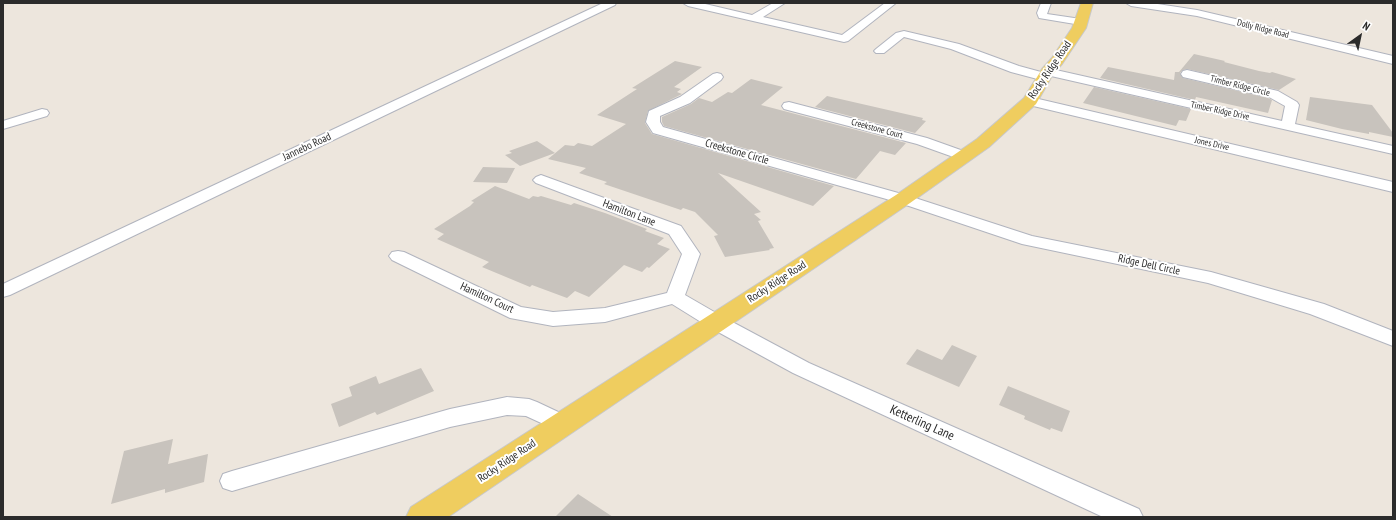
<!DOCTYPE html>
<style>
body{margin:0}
#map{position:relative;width:1396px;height:520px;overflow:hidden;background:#ede6dd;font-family:"PT Sans Narrow",sans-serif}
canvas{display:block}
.frame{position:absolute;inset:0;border:4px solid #2b2b2b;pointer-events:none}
.north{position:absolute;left:1340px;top:16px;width:40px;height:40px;-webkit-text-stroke:3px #fff;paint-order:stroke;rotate:33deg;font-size:11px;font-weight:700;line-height:16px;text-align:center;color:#2b2b2b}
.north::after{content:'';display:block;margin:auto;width:14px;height:18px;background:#2b2b2b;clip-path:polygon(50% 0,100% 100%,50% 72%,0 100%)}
</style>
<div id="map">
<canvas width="1396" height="520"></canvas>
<div class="frame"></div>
<div class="north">N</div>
</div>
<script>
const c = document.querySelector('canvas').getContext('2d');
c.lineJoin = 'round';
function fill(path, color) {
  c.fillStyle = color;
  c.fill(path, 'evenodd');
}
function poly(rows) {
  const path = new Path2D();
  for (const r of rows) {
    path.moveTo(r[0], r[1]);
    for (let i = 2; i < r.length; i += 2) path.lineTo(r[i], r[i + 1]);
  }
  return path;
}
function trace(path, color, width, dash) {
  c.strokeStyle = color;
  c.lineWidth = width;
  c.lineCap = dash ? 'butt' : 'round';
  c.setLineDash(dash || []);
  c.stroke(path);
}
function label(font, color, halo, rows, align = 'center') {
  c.font = font + ' "PT Sans Narrow",sans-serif';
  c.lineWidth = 4;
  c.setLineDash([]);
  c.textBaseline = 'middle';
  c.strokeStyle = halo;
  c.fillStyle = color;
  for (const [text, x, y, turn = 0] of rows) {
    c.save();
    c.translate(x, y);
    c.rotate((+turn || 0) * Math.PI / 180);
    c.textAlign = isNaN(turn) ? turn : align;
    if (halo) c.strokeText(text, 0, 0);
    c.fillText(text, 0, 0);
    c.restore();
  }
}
const building = poly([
 [1194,54,1225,61,1224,62,1259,71,1270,73,1272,72,1296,79,1279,90,1187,69,1183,70,1180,73,1183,78,1268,98,1272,100,1268,113,1196,97,1195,100,1100,78,1108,67,1174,80,1175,72,1179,72],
 [675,61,702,67,674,87,681,89,677,92,682,94,648,111,645,123,652,134,834,186,813,206,718,173,761,212,754,214,761,220,758,221,774,248,769,249,770,250,725,257,714,236,718,235,695,212,683,208,681,210,604,184,607,182,579,173,586,168,548,159,565,145,574,146,578,143,592,146,626,124,597,115,637,89,632,88],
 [751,79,783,87,761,105,906,143,895,155,880,151,856,179,664,126,662,122,662,117,691,104,699,98,712,102,728,92,732,93],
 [1094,87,1191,109,1186,121,1179,120,1176,126,1083,103],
 [827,96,923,118,922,120,926,121,915,133,815,107],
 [1310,97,1372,105,1393,133,1393,137,1369,132,1369,134,1342,129,1306,120],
 [537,141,555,153,520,166,505,155,512,153,509,151],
 [483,167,515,168,507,183,473,182],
 [495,186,529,199,533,196,538,197,541,196,571,205,574,203,605,213,647,229,645,231,664,238,657,244,670,249,649,268,647,267,642,272,624,265,589,297,575,291,567,298,532,285,530,287,482,267,489,262,437,239,444,234,434,229,470,206,474,202,471,201],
 [952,345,977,356,959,387,906,364,917,349,942,360],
 [421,368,434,391,377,415,375,412,339,427,331,404,352,396,349,387,376,376,379,384],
 [1008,386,1070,411,1062,432,1051,428,1050,430,1024,419,1025,416,999,405],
 [173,439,168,464,208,454,204,482,165,493,165,489,111,504,124,451],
 [578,494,613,517,555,517]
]);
const minor = poly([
 [603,3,616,3,615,5,10,295,3,297,3,284,603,3],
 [683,3,701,3,752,15,773,3,785,3,763,17,842,35,885,3,896,3,848,41,844,42,688,6,683,3],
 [1041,3,1051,3,1047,14,1081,19,1086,22,1081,25,1039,18,1037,13,1041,3],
 [1126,3,1151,3,1197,10,1393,56,1393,64,1197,16,1131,6,1126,3],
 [904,31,959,44,1019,66,1041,72,1043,69,1047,68,1282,121,1285,106,1269,97,1183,77,1181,74,1183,71,1187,70,1278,91,1297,102,1299,105,1295,124,1393,146,1393,154,1051,76,1049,80,1045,81,1011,72,951,49,904,37,884,53,876,53,874,51,876,49,896,33,904,31],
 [717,73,721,74,723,77,721,80,690,103,660,116,660,122,663,127,909,196,1032,236,1211,272,1324,304,1393,331,1393,346,1310,314,1208,283,1022,244,897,202,653,133,646,122,649,111,680,97,713,74,717,73],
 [1030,97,1393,182,1393,192,1025,104,1023,101,1025,98,1030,97],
 [789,102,927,138,969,153,971,156,969,159,964,160,959,159,917,144,784,109,782,106,784,103,789,102],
 [42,109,47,110,49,113,47,116,3,129,3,121,42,109],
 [541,175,681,226,700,254,685,295,723,317,809,363,1139,509,1143,517,1103,517,793,373,709,327,672,304,605,322,553,326,510,318,392,260,389,256,392,252,398,251,404,252,521,307,553,312,605,308,667,293,682,254,669,234,536,183,533,180,536,177,541,175],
 [507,397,529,399,537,402,571,418,575,424,571,430,563,433,526,416,507,415,450,427,232,491,223,488,220,481,223,474,232,471,450,409,507,397]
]);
const major = poly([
 [1081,3,1093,3,1086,28,1062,64,1053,74,1036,104,989,147,910,203,448,517,406,517,411,507,896,195,977,139,1024,98,1042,69,1052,58,1072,28,1081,3]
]);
const farStreetnames = [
 ["Dolly Ridge Road",1263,29,14],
 ["Timber Ridge Circle",1240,86,14],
 ["Timber Ridge Drive",1220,111,12],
 ["Creekstone Court",877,129,15],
 ["Jones Drive",1212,144,13]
];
const streetNames = [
 ["Rocky Ridge Road",1050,70,-56],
 ["Jannebo Road",307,147,-25],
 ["Creekstone Circle",737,152,16],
 ["Hamilton Lane",629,213,21],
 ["Ridge Dell Circle",1149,265,12],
 ["Rocky Ridge Road",777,282,-33],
 ["Hamilton Court",487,298,25],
 ["Rocky Ridge Road",507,461,-34]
];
const nearStreetnames = [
 ["Ketterling Lane",922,423,24]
];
fill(building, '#c8c3bd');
trace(minor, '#b1b4be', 2);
trace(major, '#c8c8c8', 2);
fill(minor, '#fff');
fill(major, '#efcd5f');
label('9px', '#2b2b2b', '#fff', farStreetnames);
label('11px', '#2b2b2b', '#fff', streetNames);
label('13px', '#2b2b2b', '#fff', nearStreetnames);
</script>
